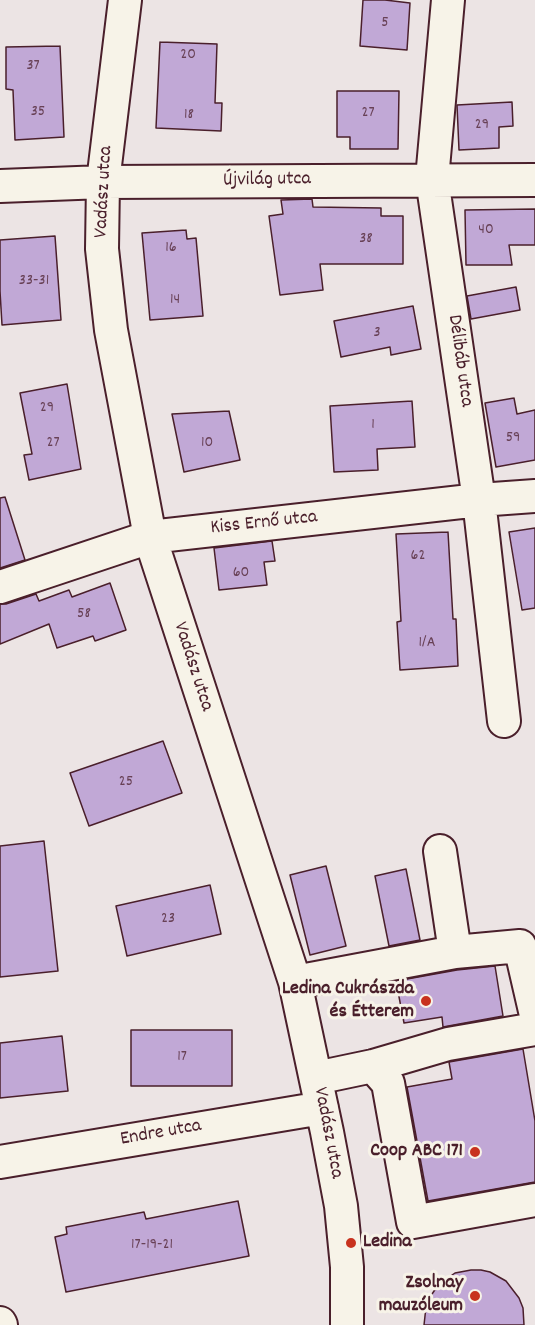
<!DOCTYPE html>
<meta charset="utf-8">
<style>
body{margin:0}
canvas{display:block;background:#ece4e4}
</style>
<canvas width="535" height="1325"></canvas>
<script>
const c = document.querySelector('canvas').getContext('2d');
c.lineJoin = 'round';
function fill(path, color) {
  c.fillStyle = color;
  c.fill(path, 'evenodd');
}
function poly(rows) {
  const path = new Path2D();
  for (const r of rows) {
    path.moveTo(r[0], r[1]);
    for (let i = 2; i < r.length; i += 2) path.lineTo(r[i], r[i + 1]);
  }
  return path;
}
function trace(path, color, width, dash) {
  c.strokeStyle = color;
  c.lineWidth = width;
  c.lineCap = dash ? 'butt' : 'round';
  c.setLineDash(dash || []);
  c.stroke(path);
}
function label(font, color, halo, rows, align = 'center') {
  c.font = font + ' Dekko,sans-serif';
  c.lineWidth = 6;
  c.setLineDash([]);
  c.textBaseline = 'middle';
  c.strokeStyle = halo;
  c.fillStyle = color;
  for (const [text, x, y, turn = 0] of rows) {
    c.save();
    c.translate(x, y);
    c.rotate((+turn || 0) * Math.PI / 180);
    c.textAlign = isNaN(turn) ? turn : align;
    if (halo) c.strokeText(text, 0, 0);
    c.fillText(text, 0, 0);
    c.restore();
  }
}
const building = poly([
 [363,0,385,0,410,3,407,50,360,46,363,0],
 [160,42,217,44,215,103,222,103,221,131,156,128,160,42],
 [60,46,64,137,15,140,13,90,6,89,6,47,60,46],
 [337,91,399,91,398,149,350,149,350,137,337,137,337,91],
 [512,102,513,126,499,127,499,148,459,150,457,105,512,102],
 [312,199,313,207,381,208,381,216,403,216,403,264,320,264,323,290,280,295,269,216,283,214,281,200,312,199],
 [535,209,535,245,509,245,512,265,466,265,465,210,535,209],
 [186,230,187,239,196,238,203,316,150,320,142,233,186,230],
 [55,236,61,320,2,325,0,291,0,240,55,236],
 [516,287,520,310,471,319,467,296,516,287],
 [413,306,421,349,391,355,390,347,341,357,334,321,413,306],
 [67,384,81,469,29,480,24,455,32,454,20,393,67,384],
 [514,398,517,414,535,410,535,460,496,467,485,403,514,398],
 [412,401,415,447,377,449,378,470,334,472,330,406,412,401],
 [229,411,240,460,184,472,172,414,229,411],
 [5,497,25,560,0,568,0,498,5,497],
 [535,528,535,608,522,610,509,532,535,528],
 [448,532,453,619,456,619,458,666,400,670,397,622,401,621,396,534,448,532],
 [272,541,275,561,264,562,267,585,219,590,214,548,272,541],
 [110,583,126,630,95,641,93,636,57,648,49,624,0,644,0,604,6,604,36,594,39,601,69,590,72,597,110,583],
 [163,741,182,793,89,826,70,773,163,741],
 [44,841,58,971,0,977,0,846,44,841],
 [326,866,346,946,310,955,290,875,326,866],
 [406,869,420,940,389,946,375,876,406,869],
 [210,885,221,934,127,956,116,906,210,885],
 [495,966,503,1016,443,1027,442,1017,404,1023,396,981,457,970,495,966],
 [131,1030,232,1030,232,1086,131,1086,131,1030],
 [62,1036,68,1091,0,1098,0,1043,62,1036],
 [523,1049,535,1121,535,1182,428,1201,407,1087,452,1079,449,1062,523,1049],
 [238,1201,249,1256,66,1292,55,1237,67,1234,66,1227,144,1212,146,1219,238,1201],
 [471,1270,481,1270,490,1272,506,1281,519,1298,523,1308,524,1325,424,1325,426,1307,432,1294,439,1284,455,1273,471,1270]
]);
const minor = poly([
 [125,0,103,182,102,249,111,330,150,537,295,982,327,1132,341,1206,347,1267,347,1325],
 [448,0,432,179,479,500,504,721],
 [0,186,103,182,535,180],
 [0,587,150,537,479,500,535,496],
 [440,851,455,952,520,946,535,1011],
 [295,982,455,952],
 [373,1066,388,1083,413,1222,535,1200],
 [316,1078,373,1066,448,1044,535,1029],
 [0,1162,322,1108],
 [0,1323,1,1325]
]);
const markers = [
 [426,1001,6,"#c8321e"],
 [475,1152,6,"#c8321e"],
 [351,1243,6,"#c8321e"],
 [475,1296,6,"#c8321e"]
];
const numberNames = [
 ["5",385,24],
 ["20",188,56],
 ["37",33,67],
 ["35",38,113],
 ["27",368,114],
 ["18",189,116],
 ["29",482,126],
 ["40",486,231],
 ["38",366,240],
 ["16",171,249],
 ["33-31",34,282],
 ["14",175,301],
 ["3",377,334],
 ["29",47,409],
 ["1",373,426],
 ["59",513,439],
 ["27",53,444],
 ["10",207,444],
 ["62",418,557],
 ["60",241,574],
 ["58",84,615],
 ["1/A",427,644],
 ["25",126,783],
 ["23",168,920],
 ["17",182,1058],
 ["17-19-21",152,1246]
];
const streetNames = [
 ["Újvilág utca",267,181,-1],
 ["Vadász utca",105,192,-87],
 ["Délibáb utca",459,361,82],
 ["Kiss Ernő utca",264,524,-6],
 ["Vadász utca",192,667,72],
 ["Vadász utca",327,1133,79],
 ["Endre utca",161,1134,-10]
];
const poiNames = [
 ["Ledina Cukrászda",414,990],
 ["és Étterem",414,1013],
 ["Coop ABC 171",463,1152],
 ["Ledina",363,1243,"left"],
 ["Zsolnay",463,1284],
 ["mauzóleum",463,1307]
];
fill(building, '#c1a8d6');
trace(building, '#4a1f2b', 1.5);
trace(minor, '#4a1f2b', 36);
trace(minor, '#f7f3e8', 32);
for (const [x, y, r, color] of markers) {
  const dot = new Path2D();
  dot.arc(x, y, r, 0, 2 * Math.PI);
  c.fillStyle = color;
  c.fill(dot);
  trace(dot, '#f7f3e8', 2);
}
label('16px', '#684156', null, numberNames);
label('20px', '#4a1f2b', '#f7f3e8', streetNames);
label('bold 20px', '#4a1f2b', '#f7f3e8', poiNames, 'right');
</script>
